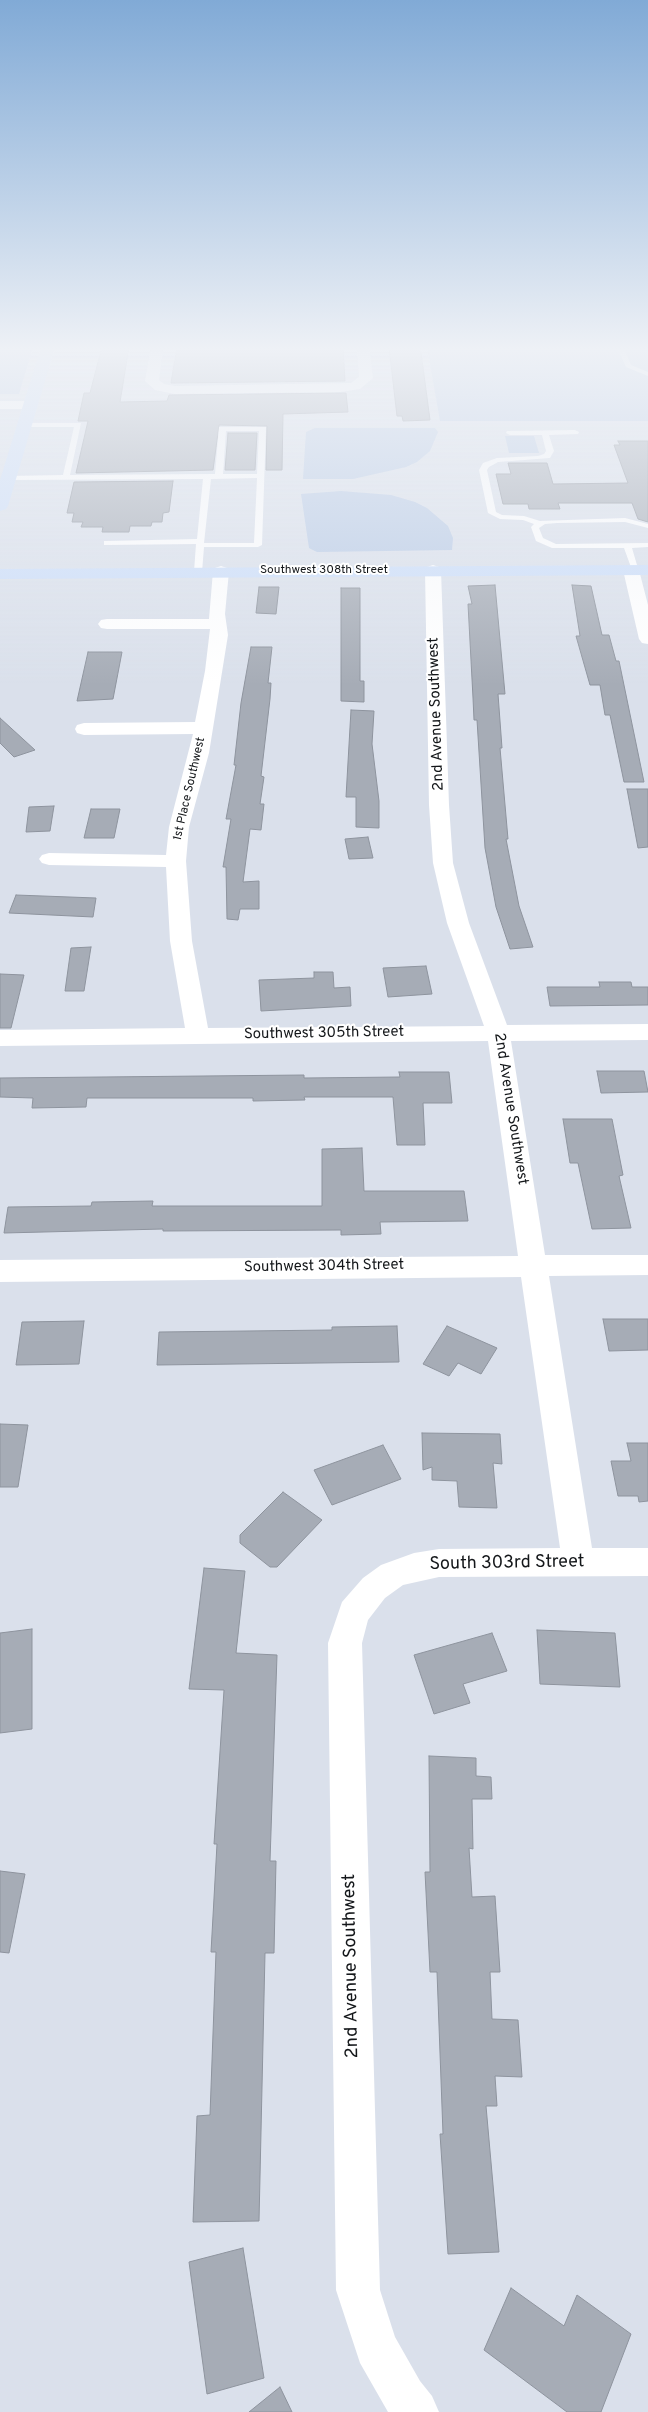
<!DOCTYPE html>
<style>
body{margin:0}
canvas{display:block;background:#dae0eb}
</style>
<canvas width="648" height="2412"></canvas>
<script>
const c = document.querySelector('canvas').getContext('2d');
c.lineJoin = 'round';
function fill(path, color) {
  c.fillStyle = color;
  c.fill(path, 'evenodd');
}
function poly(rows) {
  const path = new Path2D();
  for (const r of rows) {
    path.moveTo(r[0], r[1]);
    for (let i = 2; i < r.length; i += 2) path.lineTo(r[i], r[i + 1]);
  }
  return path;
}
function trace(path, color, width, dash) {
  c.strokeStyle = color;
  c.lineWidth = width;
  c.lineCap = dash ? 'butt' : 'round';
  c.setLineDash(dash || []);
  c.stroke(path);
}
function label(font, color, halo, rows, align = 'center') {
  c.font = font + ' Overpass,sans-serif';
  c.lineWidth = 4;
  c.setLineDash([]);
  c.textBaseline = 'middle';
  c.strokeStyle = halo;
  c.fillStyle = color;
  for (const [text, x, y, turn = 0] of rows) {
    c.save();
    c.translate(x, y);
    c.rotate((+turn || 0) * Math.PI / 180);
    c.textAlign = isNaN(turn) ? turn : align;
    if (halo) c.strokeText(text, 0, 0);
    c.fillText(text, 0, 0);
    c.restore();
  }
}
const green = poly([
 [0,347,33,347,19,394,0,394],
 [427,347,648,347,648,421,440,421],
 [315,428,435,428,438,432,430,451,417,462,406,467,353,479,303,479,306,432],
 [505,436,534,436,539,453,509,453],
 [341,491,391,495,415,502,427,508,448,526,453,538,452,550,317,552,309,548,301,494]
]);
const building = poly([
 [102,347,129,347,120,402,167,401,169,395,346,393,348,412,283,414,282,470,266,470,267,426,219,425,213,470,76,473,88,421,78,421,84,393,90,393,102,347],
 [177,347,343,347,345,381,171,383,177,347],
 [389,347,419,347,419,352,421,352,430,420,403,421,402,416,397,416,389,347],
 [228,433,257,433,255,470,225,470,228,433],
 [618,441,648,441,648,522,638,519,632,503,558,503,560,509,529,509,528,504,503,504,496,474,511,474,508,463,547,463,553,484,628,483,614,445,620,445,618,441],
 [173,481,169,512,163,513,162,522,152,522,151,526,130,526,129,532,102,532,103,527,81,527,83,522,72,522,74,513,67,513,74,482,173,481],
 [495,585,505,694,498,694,502,748,500,748,508,839,506,839,519,906,533,947,510,949,496,907,485,848,477,720,474,720,473,698,468,604,472,604,468,586,495,585],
 [572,585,591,586,602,635,609,635,616,661,619,661,644,782,624,782,610,715,605,715,600,685,590,685,576,636,580,636,572,585],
 [259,587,279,587,276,614,256,613,259,587],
 [341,588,360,588,360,681,364,681,364,702,341,701,341,588],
 [251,647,272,647,268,683,271,683,270,699,261,776,264,777,260,804,264,804,261,830,250,829,243,882,259,881,259,909,240,909,238,920,227,919,226,867,223,867,231,819,226,819,236,765,234,765,241,703,251,647],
 [88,652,122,652,113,699,77,701,88,652],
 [351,710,374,711,372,744,379,801,379,828,356,827,356,797,346,797,351,710],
 [0,718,35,750,14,757,0,743,0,718],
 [627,789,648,789,648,847,638,848,627,789],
 [54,806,50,831,26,832,29,807,54,806],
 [91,809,120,809,114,838,84,838,91,809],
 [368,837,373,858,349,859,345,839,368,837],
 [16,895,96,898,93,917,9,913,16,895],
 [91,947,84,991,65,991,71,948,91,947],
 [426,966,432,994,388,997,383,968,426,966],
 [314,972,333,972,334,988,350,987,351,1006,261,1011,259,980,314,978,314,972],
 [0,974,24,975,11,1028,0,1028,0,974],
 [599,982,631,982,632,987,648,987,648,1005,550,1006,547,987,600,987,599,982],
 [597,1071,644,1071,648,1092,601,1093,597,1071],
 [399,1072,449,1072,452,1103,423,1103,425,1145,397,1145,393,1097,304,1097,305,1100,253,1101,253,1098,87,1098,86,1107,32,1108,33,1098,0,1097,0,1078,304,1075,304,1078,400,1077,399,1072],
 [563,1119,612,1119,623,1175,619,1176,631,1228,592,1229,578,1163,570,1163,563,1119],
 [362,1148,364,1191,464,1191,468,1221,380,1222,381,1234,341,1235,341,1230,163,1231,163,1229,4,1233,8,1207,91,1206,92,1202,153,1201,152,1206,322,1206,322,1149,362,1148],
 [603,1319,648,1319,648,1350,609,1351,603,1319],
 [84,1321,79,1364,16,1365,22,1322,84,1321],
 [397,1326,399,1362,157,1365,159,1332,332,1330,332,1327,397,1326],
 [447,1326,497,1348,481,1374,458,1363,449,1376,423,1364,447,1326],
 [0,1424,28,1425,18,1487,0,1487,0,1424],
 [422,1433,500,1434,502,1464,493,1463,497,1508,459,1507,457,1481,432,1480,432,1467,423,1470,422,1433],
 [627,1443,648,1443,648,1501,639,1502,638,1496,618,1496,611,1461,631,1461,627,1443],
 [383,1445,401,1479,332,1505,314,1470,383,1445],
 [283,1492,322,1520,277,1567,270,1567,240,1543,240,1535,283,1492],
 [204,1568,245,1571,236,1653,277,1655,270,1861,276,1861,274,1953,265,1953,259,2221,193,2222,197,2116,210,2115,216,1952,211,1952,217,1844,214,1844,224,1690,189,1689,204,1568],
 [32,1629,32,1729,0,1733,0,1633,32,1629],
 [537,1630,615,1633,620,1687,540,1684,537,1630],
 [492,1633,507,1671,463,1684,470,1703,434,1714,414,1655,492,1633],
 [429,1756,476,1758,476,1776,491,1777,492,1799,472,1799,473,1849,469,1848,472,1897,495,1896,500,1972,490,1972,492,2019,518,2020,522,2077,495,2076,497,2106,486,2106,499,2252,448,2254,440,2134,443,2134,437,1972,430,1972,425,1872,430,1872,429,1756],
 [0,1871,25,1874,9,1953,0,1952,0,1871],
 [243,2248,264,2378,207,2394,189,2262,243,2248],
 [511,2288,564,2326,577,2295,631,2334,601,2412,567,2412,484,2350,511,2288],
 [280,2387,292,2412,249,2412,280,2387]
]);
const lane = poly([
 [617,347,623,347,631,365,648,372,648,376,626,367,617,347],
 [25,423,81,423,70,475,215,474,219,427,266,427,262,545,258,547,204,547,202,572,198,575,194,572,196,544,104,545,104,541,107,541,197,539,203,479,6,480,6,476,9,476,63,475,74,427,22,427,21,425,25,423],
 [226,431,259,431,257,474,223,474,226,431],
 [257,478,254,543,204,543,211,479,257,478],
 [575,430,579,432,578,434,549,435,554,451,550,458,498,462,489,467,487,470,496,512,502,515,524,516,540,521,625,518,648,524,648,528,625,522,557,523,545,524,539,528,543,538,556,544,648,543,648,547,632,548,639,572,632,570,624,548,552,548,536,541,531,527,534,524,523,520,500,519,488,513,479,470,483,463,497,458,538,456,544,454,546,451,542,435,510,435,506,433,507,431,575,430]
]);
const street = poly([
 [151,347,163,347,159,380,164,384,175,386,351,383,359,377,357,347,369,347,373,378,360,389,340,392,175,394,155,390,145,381,151,347],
 [0,401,31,401,38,405,31,409,0,409,0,401],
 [433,565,439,567,441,570,449,805,453,863,469,923,507,1025,648,1024,648,1040,511,1041,545,1255,648,1255,648,1275,549,1276,592,1548,648,1548,648,1576,439,1577,403,1585,385,1598,368,1620,362,1643,380,2290,395,2337,420,2381,432,2396,439,2412,388,2412,360,2363,336,2290,328,1643,342,1602,363,1578,381,1565,414,1553,439,1549,560,1548,521,1277,0,1282,0,1260,518,1256,488,1041,0,1046,0,1030,185,1028,170,941,166,867,49,865,42,863,39,859,42,855,49,853,166,855,169,827,193,734,84,735,77,733,75,729,77,725,84,723,195,722,205,671,210,629,107,629,101,628,98,624,101,620,107,619,209,619,213,571,215,568,221,566,227,568,229,571,225,614,228,635,209,753,189,827,186,861,192,941,208,1028,484,1026,447,923,433,863,429,805,425,570,427,567,433,565],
 [631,565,637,567,639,570,648,605,648,644,642,643,639,639,623,570,625,567,631,565]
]);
const secondary = poly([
 [41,347,55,347,8,506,6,509,0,511,0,480,41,347],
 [648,565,648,575,0,579,0,569,648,565]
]);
const farStreetnames = [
 ["Southwest 308th Street",324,571],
 ["1st Place Southwest",190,789,-77]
];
const streetNames = [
 ["2nd Avenue Southwest",437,714,-92],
 ["Southwest 305th Street",324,1034,-1],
 ["2nd Avenue Southwest",510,1109,81],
 ["Southwest 304th Street",324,1267,-1]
];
const nearStreetnames = [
 ["South 303rd Street",507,1564,-1],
 ["2nd Avenue Southwest",352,1966,-91]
];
fill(green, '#b9cbe6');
fill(building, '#a6acb6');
trace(building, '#8e949e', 1);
fill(lane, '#fff');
fill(street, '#fff');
fill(secondary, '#ccdefa');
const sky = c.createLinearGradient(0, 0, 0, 685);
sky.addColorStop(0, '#81aad6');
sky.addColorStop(0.51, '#eef1f6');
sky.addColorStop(1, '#eef1f600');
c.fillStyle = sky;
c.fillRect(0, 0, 648, 685);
label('12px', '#14171a', '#fff', farStreetnames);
label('15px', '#14171a', '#fff', streetNames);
label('18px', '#14171a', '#fff', nearStreetnames);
</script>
